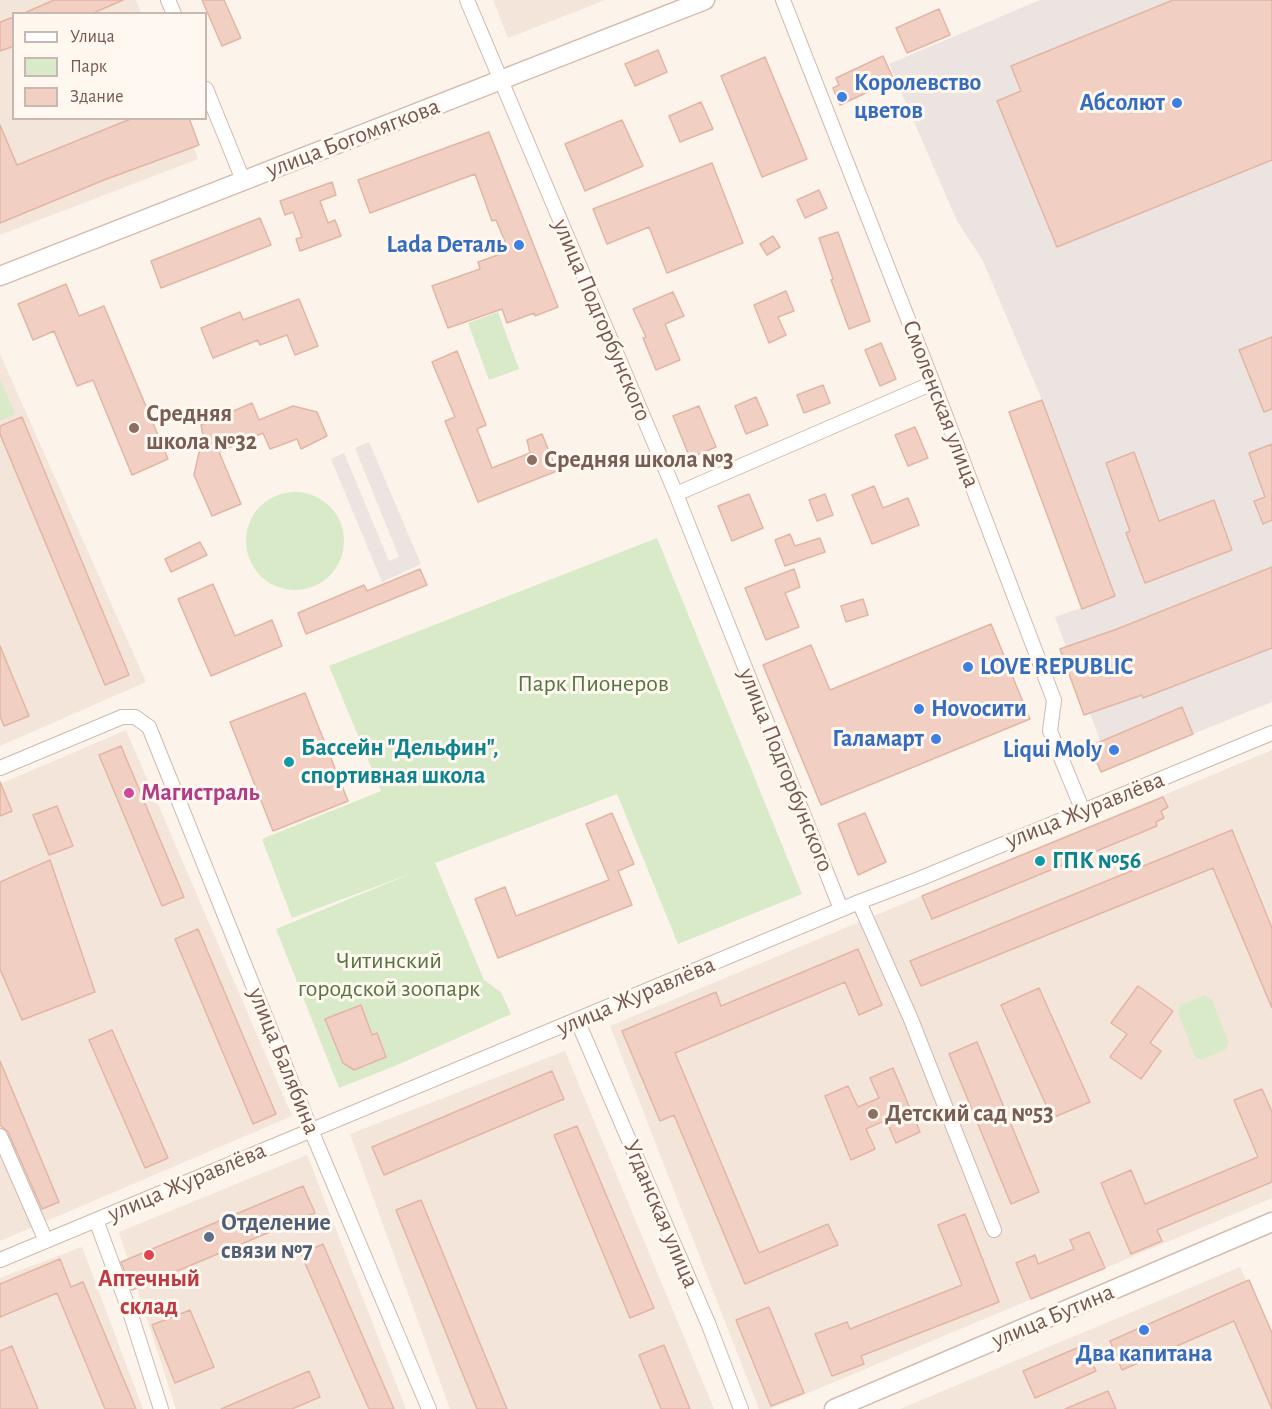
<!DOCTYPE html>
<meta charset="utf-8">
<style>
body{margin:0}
#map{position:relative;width:1272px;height:1409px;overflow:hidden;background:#fcf3ea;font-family:"Alegreya Sans",sans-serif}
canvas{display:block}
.legend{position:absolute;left:12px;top:12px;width:195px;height:108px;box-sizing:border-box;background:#fef8f1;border:2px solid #c8b8b0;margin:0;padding:8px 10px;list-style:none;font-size:18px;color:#77584e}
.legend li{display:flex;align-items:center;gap:12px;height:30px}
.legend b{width:30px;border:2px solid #c8b8b0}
</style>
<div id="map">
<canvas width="1272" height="1409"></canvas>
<ul class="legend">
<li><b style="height:8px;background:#fff"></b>Улица</li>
<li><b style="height:16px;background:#d9eac9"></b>Парк</li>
<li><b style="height:16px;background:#f1d0c3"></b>Здание</li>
</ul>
</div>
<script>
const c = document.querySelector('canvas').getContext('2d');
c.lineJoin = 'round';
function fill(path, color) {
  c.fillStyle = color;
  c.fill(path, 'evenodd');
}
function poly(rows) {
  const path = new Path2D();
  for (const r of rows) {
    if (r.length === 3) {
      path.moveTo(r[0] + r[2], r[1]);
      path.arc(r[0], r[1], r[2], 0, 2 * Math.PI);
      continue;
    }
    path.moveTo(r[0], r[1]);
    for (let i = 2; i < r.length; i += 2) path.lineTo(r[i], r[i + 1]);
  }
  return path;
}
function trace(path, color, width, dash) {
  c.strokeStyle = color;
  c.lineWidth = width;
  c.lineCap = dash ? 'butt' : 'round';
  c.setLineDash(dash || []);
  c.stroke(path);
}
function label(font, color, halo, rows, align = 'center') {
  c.font = font + ' "Alegreya Sans",sans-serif';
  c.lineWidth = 6;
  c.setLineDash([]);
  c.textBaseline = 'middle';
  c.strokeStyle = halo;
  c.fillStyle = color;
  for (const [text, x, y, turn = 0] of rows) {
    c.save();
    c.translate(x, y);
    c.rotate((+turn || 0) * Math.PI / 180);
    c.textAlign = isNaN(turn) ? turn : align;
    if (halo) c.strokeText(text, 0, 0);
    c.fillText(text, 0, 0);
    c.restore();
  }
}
const residential = poly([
 [0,0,136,0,141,13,14,14,14,118,182,119,198,159,0,235],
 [493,0,605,0,508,38],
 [0,354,146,682,0,746],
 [126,730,292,1116,0,1241,0,784],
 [1272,750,1272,1198,770,1409,759,1409,610,1026],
 [565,1051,714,1409,450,1409,350,1134],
 [307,1155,406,1409,176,1409,119,1232],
 [82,1247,143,1409,0,1409,0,1278],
 [1240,1267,1272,1333,1272,1409,900,1409]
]);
const industrial = poly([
 [1040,0,1272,0,1272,702,1193,734,1181,707,1100,741,1055,617,1115,596,1042,400,982,259,957,221,889,64],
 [369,442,421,564,382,582,331,459,344,453,389,561,399,557,355,448]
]);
const green = poly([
 [498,312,519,369,489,380,468,323],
 [0,379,15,414,0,421],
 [295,541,49],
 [657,538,802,894,678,944,617,794,435,863,484,980,501,992,511,1014,395,1066,339,1088,276,929,415,872,292,918,262,839,381,791,329,666],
 [1205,995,1212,1000,1228,1041,1226,1049,1201,1060,1195,1057,1178,1012,1180,1005]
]);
const building = poly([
 [54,0,123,0,91,14,22,14,54,0],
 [202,0,224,0,241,38,222,46,202,0],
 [1173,0,1272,0,1272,160,1057,247,997,101,1021,91,1011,66,1173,0],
 [939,9,950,35,907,53,896,28,939,9],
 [14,17,14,46,0,51,0,22,14,17],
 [658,50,667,72,635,86,625,64,658,50],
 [883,56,894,80,840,105,833,88,839,85,836,78,883,56],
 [765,57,807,159,762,177,721,76,765,57],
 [701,102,713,129,680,142,669,116,701,102],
 [133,118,189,118,199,145,104,180,0,223,0,125,17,165,133,118],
 [622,120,643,166,585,191,565,144,622,120],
 [489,132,558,307,535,316,534,313,507,323,502,309,448,328,432,286,480,269,478,262,509,251,496,220,492,221,475,174,370,213,358,180,489,132],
 [712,163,743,243,667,273,649,227,607,244,593,209,712,163],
 [332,182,336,195,320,201,328,223,335,220,341,236,300,251,296,239,302,237,293,212,285,215,280,201,332,182],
 [819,190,827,208,805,218,797,200,819,190],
 [260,218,271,245,161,288,151,261,260,218],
 [838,232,870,321,849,329,831,280,833,279,819,238,838,232],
 [773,236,780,247,767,255,760,244,773,236],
 [66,284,79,316,104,306,168,459,132,475,93,380,77,386,54,331,33,340,18,304,66,284],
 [786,291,794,311,778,317,786,335,769,343,754,305,786,291],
 [673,292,684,316,665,324,680,360,656,370,643,338,646,337,633,309,673,292],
 [299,299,318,346,295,355,287,335,260,345,258,340,213,358,201,328,240,312,243,320,299,299],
 [1272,337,1272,409,1264,412,1239,350,1272,337],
 [881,343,896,379,880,386,865,350,881,343],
 [457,351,486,425,477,429,492,468,530,453,527,440,542,434,557,471,478,502,445,421,455,417,432,362,457,351],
 [823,385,830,403,804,413,797,395,823,385],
 [756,397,768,425,746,434,735,406,756,397],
 [1042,400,1115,596,1082,609,1009,412,1042,400],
 [252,403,259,420,293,406,317,412,327,436,301,449,297,439,270,449,263,433,219,452,241,504,212,516,194,475,203,435,201,425,252,403],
 [699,406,716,447,690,458,673,416,699,406],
 [22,417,129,675,105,685,0,434,0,426,22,417],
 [915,427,928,458,908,466,895,435,915,427],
 [1272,444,1272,520,1263,524,1254,501,1265,497,1249,453,1272,444],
 [1134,452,1159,521,1214,500,1232,550,1145,583,1126,533,1130,531,1106,463,1134,452],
 [874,486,883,508,908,498,919,525,872,544,852,495,874,486],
 [749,494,763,528,732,541,718,506,749,494],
 [825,494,833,515,817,521,809,500,825,494],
 [790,534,795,546,820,538,825,552,785,566,775,540,790,534],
 [200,542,207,555,171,572,165,559,200,542],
 [1272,567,1272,648,1143,698,1142,695,1084,715,1060,649,1117,629,1272,567],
 [420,569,427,585,306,634,298,613,364,585,367,591,420,569],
 [794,569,800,587,785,593,799,627,766,640,745,588,794,569],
 [213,584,235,636,272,620,282,646,211,676,178,599,213,584],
 [863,599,868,615,846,622,841,606,863,599],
 [991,624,1030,719,821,805,763,665,811,645,830,690,991,624],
 [0,646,29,716,4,726,0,716,0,646],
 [305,693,348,801,273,831,230,722,305,693],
 [1182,707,1193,734,1101,772,1090,746,1182,707],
 [121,746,184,897,162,906,99,755,121,746],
 [0,782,12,811,0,816,0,782],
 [1163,797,1168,807,1161,811,1164,818,1156,822,1157,826,932,919,922,896,1163,797],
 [57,806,73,846,49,855,33,815,57,806],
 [612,813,634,864,618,871,632,905,498,958,475,899,505,887,516,916,609,880,586,824,612,813],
 [865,813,886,862,858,875,838,824,865,813],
 [1232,830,1272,928,1272,1008,1213,868,921,986,910,961,1232,830],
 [50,860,95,992,22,1020,0,969,0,882,50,860],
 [198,929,276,1114,253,1124,175,939,198,929],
 [858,949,882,1005,859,1015,845,982,675,1053,759,1253,828,1224,838,1245,745,1284,674,1115,660,1121,622,1031,716,992,721,1006,858,949],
 [1138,986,1173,1011,1150,1043,1161,1051,1141,1079,1110,1057,1127,1034,1111,1023,1138,986],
 [1039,988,1090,1102,1052,1118,1001,1005,1039,988],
 [361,1005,372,1035,377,1033,386,1057,354,1070,343,1063,325,1019,361,1005],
 [112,1030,168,1158,145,1168,89,1040,112,1030],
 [977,1042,1039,1192,1011,1204,949,1054,977,1042],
 [0,1061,59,1202,42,1209,8,1132,0,1125,0,1061],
 [893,1068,920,1132,896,1143,886,1120,866,1129,875,1149,851,1160,825,1096,848,1086,858,1107,879,1098,870,1078,893,1068],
 [552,1071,564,1099,384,1175,372,1147,552,1071],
 [1262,1089,1272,1112,1272,1182,1157,1230,1162,1241,1131,1254,1101,1183,1131,1170,1145,1204,1258,1157,1234,1100,1262,1089],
 [577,1126,654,1308,630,1318,554,1135,577,1126],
 [303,1186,315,1213,132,1290,121,1262,303,1186],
 [421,1200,507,1409,477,1409,396,1210,421,1200],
 [965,1214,999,1302,861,1356,864,1364,832,1376,815,1334,847,1322,850,1329,962,1285,938,1225,965,1214],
 [1089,1232,1105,1268,1031,1299,1016,1263,1035,1255,1038,1264,1074,1249,1070,1240,1089,1232],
 [323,1244,394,1409,369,1409,301,1254,323,1244],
 [60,1259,71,1287,83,1282,136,1409,105,1409,57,1293,0,1317,0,1284,60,1259],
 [1249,1280,1272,1333,1272,1409,1234,1321,1122,1370,1110,1341,1249,1280],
 [769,1307,804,1393,771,1406,736,1320,769,1307],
 [190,1310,214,1367,175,1383,152,1325,190,1310],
 [664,1345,690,1409,661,1409,639,1355,664,1345],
 [1084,1345,1096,1371,1035,1398,1023,1371,1084,1345],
 [12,1346,38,1409,0,1409,0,1351,12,1346],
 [309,1371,320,1397,292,1409,221,1409,309,1371],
 [1108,1391,1116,1409,1065,1409,1108,1391]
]);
const minor = poly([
 [168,0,174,14],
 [467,0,676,494,841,909],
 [783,0,933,383,1054,700,1050,731,1083,811],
 [206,89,243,180],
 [676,494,933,383],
 [0,768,122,717,135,717,149,727,311,1130,429,1409],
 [859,902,910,1017,994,1230],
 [577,1020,708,1323,741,1409],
 [0,1136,46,1241],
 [96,1220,130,1312,161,1409],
 [0,1260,859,902,919,879,1272,733]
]);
const secondary = poly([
 [0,276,705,0],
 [834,1409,1272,1222]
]);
const markers = [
 [842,97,6,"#3f7fe0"],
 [1177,103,6,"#3f7fe0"],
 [519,245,6,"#3f7fe0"],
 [134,428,6,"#8d6e63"],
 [532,460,6,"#8d6e63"],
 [968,667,6,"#3f7fe0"],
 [919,709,6,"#3f7fe0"],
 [936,739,6,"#3f7fe0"],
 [1114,750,6,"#3f7fe0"],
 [289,762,6,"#0f9aa8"],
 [129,793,6,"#d1479c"],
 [1040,861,6,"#0f9aa8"],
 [873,1114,6,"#8d6e63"],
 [209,1237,6,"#5c6f8a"],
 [149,1255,6,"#e0444e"],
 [1144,1330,6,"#3f7fe0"]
];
const shopNames = [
 ["Королевство",854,83,"left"],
 ["цветов",854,111,"left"],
 ["Абсолют",1165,103],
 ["Lada Dеталь",507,245],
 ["LOVE REPUBLIC",980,667,"left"],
 ["Ноvосити",931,709,"left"],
 ["Галамарт",924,739],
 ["Liqui Moly",1102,750],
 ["Два капитана",1144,1354,"center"]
];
const streetNames = [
 ["улица Богомягкова",353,138,-21],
 ["улица Подгорбунского",602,320,67],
 ["Смоленская улица",941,404,69],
 ["улица Подгорбунского",786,770,68],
 ["улица Журавлёва",1085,810,-22],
 ["улица Журавлёва",636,996,-23],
 ["улица Балябина",284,1061,68],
 ["улица Журавлёва",187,1182,-23],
 ["Угданская улица",661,1214,67],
 ["улица Бутина",1053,1316,-23]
];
const educationNames = [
 ["Средняя",146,414],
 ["школа №32",146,442],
 ["Средняя школа №3",544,460],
 ["Детский сад №53",885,1114]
];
const parkNames = [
 ["Парк Пионеров",593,684],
 ["Читинский",389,961],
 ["городской зоопарк",389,989]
];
const cultureNames = [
 ["Бассейн \"Дельфин\",",301,748],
 ["спортивная школа",301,776],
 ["ГПК №56",1052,861]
];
const hotelNames = [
 ["Магистраль",141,793]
];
const serviceNames = [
 ["Отделение",221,1223],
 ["связи №7",221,1251]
];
const healthNames = [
 ["Аптечный",149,1279],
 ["склад",149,1307]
];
fill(residential, '#f3e5d9');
fill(industrial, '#ece4e0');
fill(green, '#d9eac9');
fill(building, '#f1d0c3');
trace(building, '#e3b5a4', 1.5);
trace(minor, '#cebab0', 16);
trace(secondary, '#d4bcb0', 21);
trace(minor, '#fff', 14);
trace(secondary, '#fff', 18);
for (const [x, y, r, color] of markers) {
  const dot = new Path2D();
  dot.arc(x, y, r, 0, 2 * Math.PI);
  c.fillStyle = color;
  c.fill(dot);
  trace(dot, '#fef8f1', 2);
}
label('bold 24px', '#366cbe', '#fef8f1', shopNames, 'right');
label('24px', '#77584e', '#fef8f1', streetNames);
label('bold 24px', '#785e54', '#fef8f1', educationNames, 'left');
label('24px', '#587643', '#fef8f1', parkNames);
label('bold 24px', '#0d838f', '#fef8f1', cultureNames, 'left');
label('bold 24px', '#b23c85', '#fef8f1', hotelNames, 'left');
label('bold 24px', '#4e5e75', '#fef8f1', serviceNames, 'left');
label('bold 24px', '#be3a42', '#fef8f1', healthNames);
</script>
